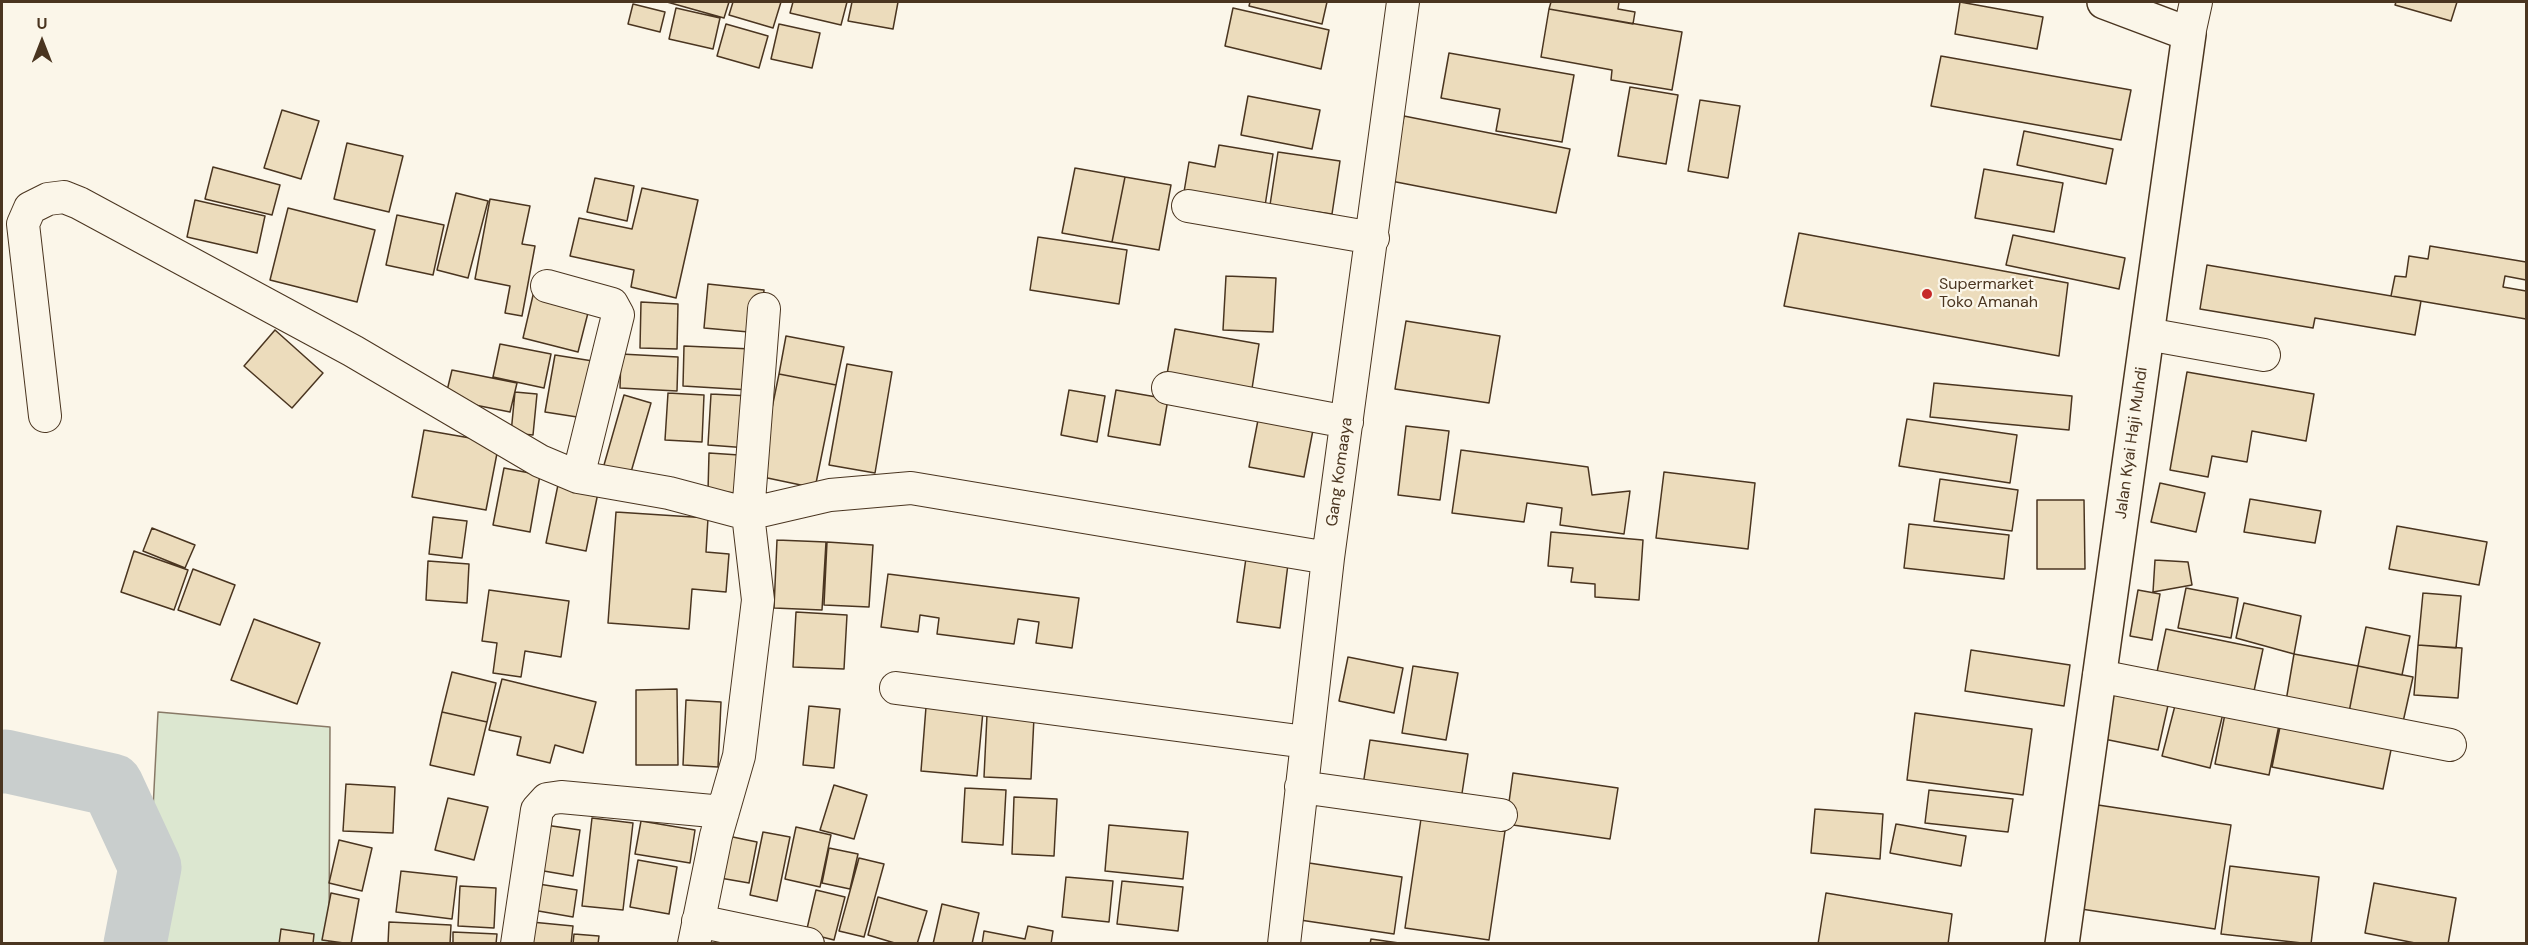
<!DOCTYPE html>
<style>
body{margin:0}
#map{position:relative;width:2528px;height:945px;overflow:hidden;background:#fbf6e9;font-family:"DM Sans",sans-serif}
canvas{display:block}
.frame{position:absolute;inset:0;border:3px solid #4a3520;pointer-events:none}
.north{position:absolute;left:12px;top:12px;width:60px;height:60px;-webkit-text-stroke:4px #fbf6e9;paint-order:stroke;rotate:0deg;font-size:16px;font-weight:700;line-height:24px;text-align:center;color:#4a3520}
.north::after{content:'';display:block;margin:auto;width:21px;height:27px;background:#4a3520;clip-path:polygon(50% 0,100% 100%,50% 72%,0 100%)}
</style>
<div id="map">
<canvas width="2528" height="945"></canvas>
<div class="frame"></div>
<div class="north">U</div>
</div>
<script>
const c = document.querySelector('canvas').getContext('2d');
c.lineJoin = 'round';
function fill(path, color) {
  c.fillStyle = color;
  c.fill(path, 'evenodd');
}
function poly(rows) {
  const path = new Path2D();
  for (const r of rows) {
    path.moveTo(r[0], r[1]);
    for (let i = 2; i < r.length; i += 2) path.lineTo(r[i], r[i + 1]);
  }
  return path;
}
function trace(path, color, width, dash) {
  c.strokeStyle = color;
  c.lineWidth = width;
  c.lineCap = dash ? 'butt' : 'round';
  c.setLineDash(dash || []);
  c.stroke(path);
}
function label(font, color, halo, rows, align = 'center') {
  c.font = font + ' "DM Sans",sans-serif';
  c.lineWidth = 4.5;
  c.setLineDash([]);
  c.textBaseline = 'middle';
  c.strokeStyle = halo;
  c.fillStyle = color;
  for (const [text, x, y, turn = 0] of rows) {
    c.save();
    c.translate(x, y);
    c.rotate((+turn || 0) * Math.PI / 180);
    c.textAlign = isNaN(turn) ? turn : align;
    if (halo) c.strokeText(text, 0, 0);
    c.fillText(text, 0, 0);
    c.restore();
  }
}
const green = poly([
 [158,712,330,727,329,943,160,943,150,867,158,712]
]);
const river = poly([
 [2,762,5,761,112,785,150,867,135,944]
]);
const building = poly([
 [667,2,729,2,724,18,667,2],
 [733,2,781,2,773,28,729,15,733,2],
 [793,2,847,2,841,25,790,13,793,2],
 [852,2,898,2,893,29,848,21,852,2],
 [1250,2,1327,2,1322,24,1249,6,1250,2],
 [1551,2,1619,2,1618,9,1635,12,1633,24,1549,9,1551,2],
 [1960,2,2043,17,2037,49,1955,34,1960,2],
 [2396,2,2457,2,2451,21,2395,5,2396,2],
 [633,4,665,12,660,32,628,24,633,4],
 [676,8,720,18,713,49,669,39,676,8],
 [1233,8,1329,30,1321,69,1225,46,1233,8],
 [1549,9,1682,32,1672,90,1611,80,1612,70,1541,57,1549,9],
 [726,24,768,36,759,68,717,56,726,24],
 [779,24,820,33,812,68,771,59,779,24],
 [1449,53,1574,75,1562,142,1496,131,1500,109,1441,98,1449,53],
 [1941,56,2131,90,2121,140,1931,106,1941,56],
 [1630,87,1678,95,1666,164,1618,156,1630,87],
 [1248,96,1320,110,1312,149,1241,135,1248,96],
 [1700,100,1740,106,1728,178,1688,171,1700,100],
 [282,110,319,121,301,179,264,168,282,110],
 [1404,116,1570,149,1556,213,1391,181,1404,116],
 [2024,131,2113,149,2106,184,2017,165,2024,131],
 [347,143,403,156,389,212,334,199,347,143],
 [1219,145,1273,154,1265,206,1184,192,1189,162,1215,167,1219,145],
 [1278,152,1340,161,1332,214,1270,205,1278,152],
 [213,167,280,185,272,215,205,199,213,167],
 [1075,168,1125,177,1112,242,1062,233,1075,168],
 [1984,169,2063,183,2054,232,1975,218,1984,169],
 [1125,177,1171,185,1159,250,1112,242,1125,177],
 [595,178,634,186,627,221,587,212,595,178],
 [642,188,698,200,676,298,631,287,634,270,570,256,579,218,632,229,642,188],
 [456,193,488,201,468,278,437,270,456,193],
 [490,199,530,206,522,244,535,246,522,316,505,313,510,286,475,279,490,199],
 [195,200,265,216,257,253,187,237,195,200],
 [288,208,375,230,357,302,270,280,288,208],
 [397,215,444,225,433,275,386,265,397,215],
 [1799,233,2068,283,2059,356,1784,306,1799,233],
 [2013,235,2125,258,2119,289,2006,265,2013,235],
 [1038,237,1127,250,1119,304,1030,290,1038,237],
 [2430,246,2526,262,2526,280,2505,276,2503,287,2526,291,2526,319,2391,296,2395,276,2406,277,2409,256,2428,259,2430,246],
 [2207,265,2421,301,2415,335,2315,318,2313,328,2200,309,2207,265],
 [1226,276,1276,278,1273,332,1223,330,1226,276],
 [708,284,764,290,760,333,704,328,708,284],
 [534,291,590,305,578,352,523,338,534,291],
 [641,302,678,304,677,349,640,348,641,302],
 [1406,321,1500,336,1489,403,1395,389,1406,321],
 [1175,329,1259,344,1251,395,1166,380,1175,329],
 [275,330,323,373,292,408,244,366,275,330],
 [786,336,844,347,836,385,779,374,786,336],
 [500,344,551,354,544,388,493,377,500,344],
 [684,346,752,349,750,390,683,386,684,346],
 [621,354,678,357,677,391,620,388,621,354],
 [555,355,599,362,590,419,545,412,555,355],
 [847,364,892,372,875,473,829,465,847,364],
 [452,370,517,383,510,412,445,399,452,370],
 [2187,372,2314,394,2306,441,2252,431,2247,462,2212,456,2208,477,2170,470,2187,372],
 [779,374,836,385,815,488,758,476,779,374],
 [1934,383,2072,396,2069,430,1930,417,1934,383],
 [1069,390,1105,396,1097,442,1061,435,1069,390],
 [1116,390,1168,399,1160,445,1108,436,1116,390],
 [515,392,537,394,533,435,511,433,515,392],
 [668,393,704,395,702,442,665,440,668,393],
 [711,394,750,396,748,448,708,445,711,394],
 [624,395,651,403,629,479,602,472,624,395],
 [1907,419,2017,435,2010,483,1899,466,1907,419],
 [1258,420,1313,430,1304,477,1249,467,1258,420],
 [1406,426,1449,431,1440,500,1398,495,1406,426],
 [424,430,499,443,486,510,412,497,424,430],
 [1461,450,1588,467,1592,495,1630,491,1624,534,1560,525,1562,508,1527,503,1524,522,1452,513,1461,450],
 [709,453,739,455,737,493,708,491,709,453],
 [504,468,540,475,530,532,493,525,504,468],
 [1664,472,1755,483,1748,549,1656,538,1664,472],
 [1940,479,2018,490,2012,531,1934,521,1940,479],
 [559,480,599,488,586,551,546,543,559,480],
 [2160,483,2205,493,2196,532,2151,522,2160,483],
 [2250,499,2321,511,2315,543,2244,532,2250,499],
 [2037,500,2084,500,2085,569,2037,569,2037,500],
 [616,512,708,518,706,552,729,554,726,592,692,589,689,629,608,623,616,512],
 [433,517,467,521,462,558,429,554,433,517],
 [1909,524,2009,535,2004,579,1904,568,1909,524],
 [2397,526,2487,542,2479,585,2389,569,2397,526],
 [152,528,195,545,185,568,143,551,152,528],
 [1551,532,1643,540,1639,600,1595,597,1595,584,1571,582,1573,568,1548,566,1551,532],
 [777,540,826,542,822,610,774,608,777,540],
 [827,542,873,545,869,607,824,605,827,542],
 [134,551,188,570,174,610,121,592,134,551],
 [1246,558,1288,564,1280,628,1237,622,1246,558],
 [2155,560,2188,562,2192,585,2153,592,2155,560],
 [428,561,469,564,467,603,426,600,428,561],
 [193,569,235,585,220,625,178,610,193,569],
 [888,574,1079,598,1072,648,1036,643,1039,622,1018,619,1014,644,937,634,939,618,920,615,918,632,881,627,888,574],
 [2186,588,2238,598,2231,638,2178,628,2186,588],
 [489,590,569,601,561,657,525,651,521,677,493,673,497,643,482,641,489,590],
 [2138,590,2160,594,2152,640,2130,636,2138,590],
 [2423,593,2461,596,2456,648,2418,645,2423,593],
 [2244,603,2301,616,2294,654,2236,638,2244,603],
 [796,612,847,615,844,669,793,667,796,612],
 [254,619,320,643,297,704,231,680,254,619],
 [2366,627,2410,636,2402,675,2358,666,2366,627],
 [2166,629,2263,649,2254,691,2157,672,2166,629],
 [2418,645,2462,648,2458,698,2414,695,2418,645],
 [1971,650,2070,665,2064,706,1965,691,1971,650],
 [2294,654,2358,666,2349,712,2286,701,2294,654],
 [1348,657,1403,668,1394,713,1339,701,1348,657],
 [1413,666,1458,673,1446,740,1402,733,1413,666],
 [2358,666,2413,677,2403,722,2349,712,2358,666],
 [452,672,496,683,487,722,442,712,452,672],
 [502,679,596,702,583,753,555,745,550,763,517,755,521,737,489,730,502,679],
 [2116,681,2171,692,2158,750,2104,739,2116,681],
 [677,689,678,765,636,765,636,690,677,689],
 [2178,694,2225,705,2210,768,2162,756,2178,694],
 [686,700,721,702,718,767,683,765,686,700],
 [2227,704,2281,715,2269,775,2215,764,2227,704],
 [809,706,840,709,834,768,803,765,809,706],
 [926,707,983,711,977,776,921,771,926,707],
 [442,712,487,722,474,775,430,765,442,712],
 [1915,713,2032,729,2023,795,1907,780,1915,713],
 [987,715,1034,717,1031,779,984,777,987,715],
 [2281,722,2392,745,2383,789,2272,767,2281,722],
 [1370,740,1468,754,1461,800,1363,785,1370,740],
 [1513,773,1618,788,1610,839,1506,824,1513,773],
 [346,784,395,787,393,833,343,831,346,784],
 [834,785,867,795,854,839,820,830,834,785],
 [965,788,1006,790,1003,845,962,842,965,788],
 [1929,790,2013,799,2008,832,1925,823,1929,790],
 [1014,797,1057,799,1054,856,1012,854,1014,797],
 [448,798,488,807,474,860,435,850,448,798],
 [2098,805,2231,825,2215,929,2081,909,2098,805],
 [1815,809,1883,814,1880,859,1811,853,1815,809],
 [1422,812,1506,824,1489,940,1405,928,1422,812],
 [592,818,633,823,623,910,582,906,592,818],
 [641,821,695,830,690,863,635,854,641,821],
 [1896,824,1966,836,1961,866,1890,853,1896,824],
 [545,825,580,830,573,876,538,870,545,825],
 [1109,825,1188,832,1183,879,1105,871,1109,825],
 [796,827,831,835,820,887,785,879,796,827],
 [763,832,790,837,777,901,750,895,763,832],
 [728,836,757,842,749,883,720,878,728,836],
 [339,840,372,848,362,891,329,883,339,840],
 [829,848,858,854,850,889,822,883,829,848],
 [859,858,884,864,864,937,839,931,859,858],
 [638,860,677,867,669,914,630,907,638,860],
 [1309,863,1402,877,1394,934,1300,920,1309,863],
 [2230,866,2319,877,2311,944,2221,934,2230,866],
 [401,871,457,877,452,919,396,912,401,871],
 [1066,877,1113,881,1109,922,1062,917,1066,877],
 [1122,881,1183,887,1178,931,1117,924,1122,881],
 [532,883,577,890,573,917,527,909,532,883],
 [2374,883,2456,898,2448,944,2420,944,2365,933,2374,883],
 [460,886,496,888,494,928,458,926,460,886],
 [816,890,845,897,834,940,806,933,816,890],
 [331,893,359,899,351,944,322,940,331,893],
 [1826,893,1952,914,1948,944,1818,944,1826,893],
 [878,897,927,911,917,944,898,944,868,935,878,897],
 [942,904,979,913,972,944,933,944,942,904],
 [521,921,573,926,571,944,519,944,521,921],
 [389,922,451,925,450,944,388,944,389,922],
 [1028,926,1053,931,1051,944,982,944,984,931,1025,939,1028,926],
 [281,929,314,934,313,944,279,944,281,929],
 [453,932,497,934,496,944,453,944,453,932],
 [574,934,599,936,598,944,573,944,574,934],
 [1371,939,1406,944,1370,944,1371,939]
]);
const minor = poly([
 [2189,34,2196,2],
 [1188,206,1373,238],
 [547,286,612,304,618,315,578,477],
 [764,309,748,514,830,495,911,488,1328,558],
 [2147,334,2264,355],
 [1168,388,1347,422],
 [45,416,23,224,30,208,48,199,64,197,79,203,353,351,540,461,578,477,669,493,748,514,758,600,739,756,716,836,694,944],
 [2099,676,2450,745],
 [896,688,1306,742],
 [1301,787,1501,815],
 [698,921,808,944],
 [517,944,537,810,547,799,561,797,723,812],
 [1284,944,1328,558,1403,2]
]);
const tertiary = poly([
 [2062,944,2189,34,2104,2]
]);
const markers = [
 [1927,294,6,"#c62828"]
];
const poiNames = [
 ["Supermarket",1939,285],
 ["Toko Amanah",1939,303]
];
const streetNames = [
 ["Jalan Kyai Haji Muhdi",2132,443,-82],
 ["Gang Komaaya",1340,472,-82]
];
fill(green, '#dce7d0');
trace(green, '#887966', 1.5);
trace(river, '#c9cecd', 63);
fill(building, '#ecdcbc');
trace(building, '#4a3520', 1.5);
trace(minor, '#4a3520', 34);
trace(tertiary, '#4a3520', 36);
trace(minor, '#fbf6e9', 32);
trace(tertiary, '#fbf6e9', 33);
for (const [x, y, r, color] of markers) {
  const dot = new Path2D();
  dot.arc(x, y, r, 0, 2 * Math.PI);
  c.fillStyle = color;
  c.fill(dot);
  trace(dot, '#fbf6e9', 2);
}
label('16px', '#4a3520', '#fbf6e9', poiNames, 'left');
label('16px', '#4a3520', '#fbf6e9', streetNames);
</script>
